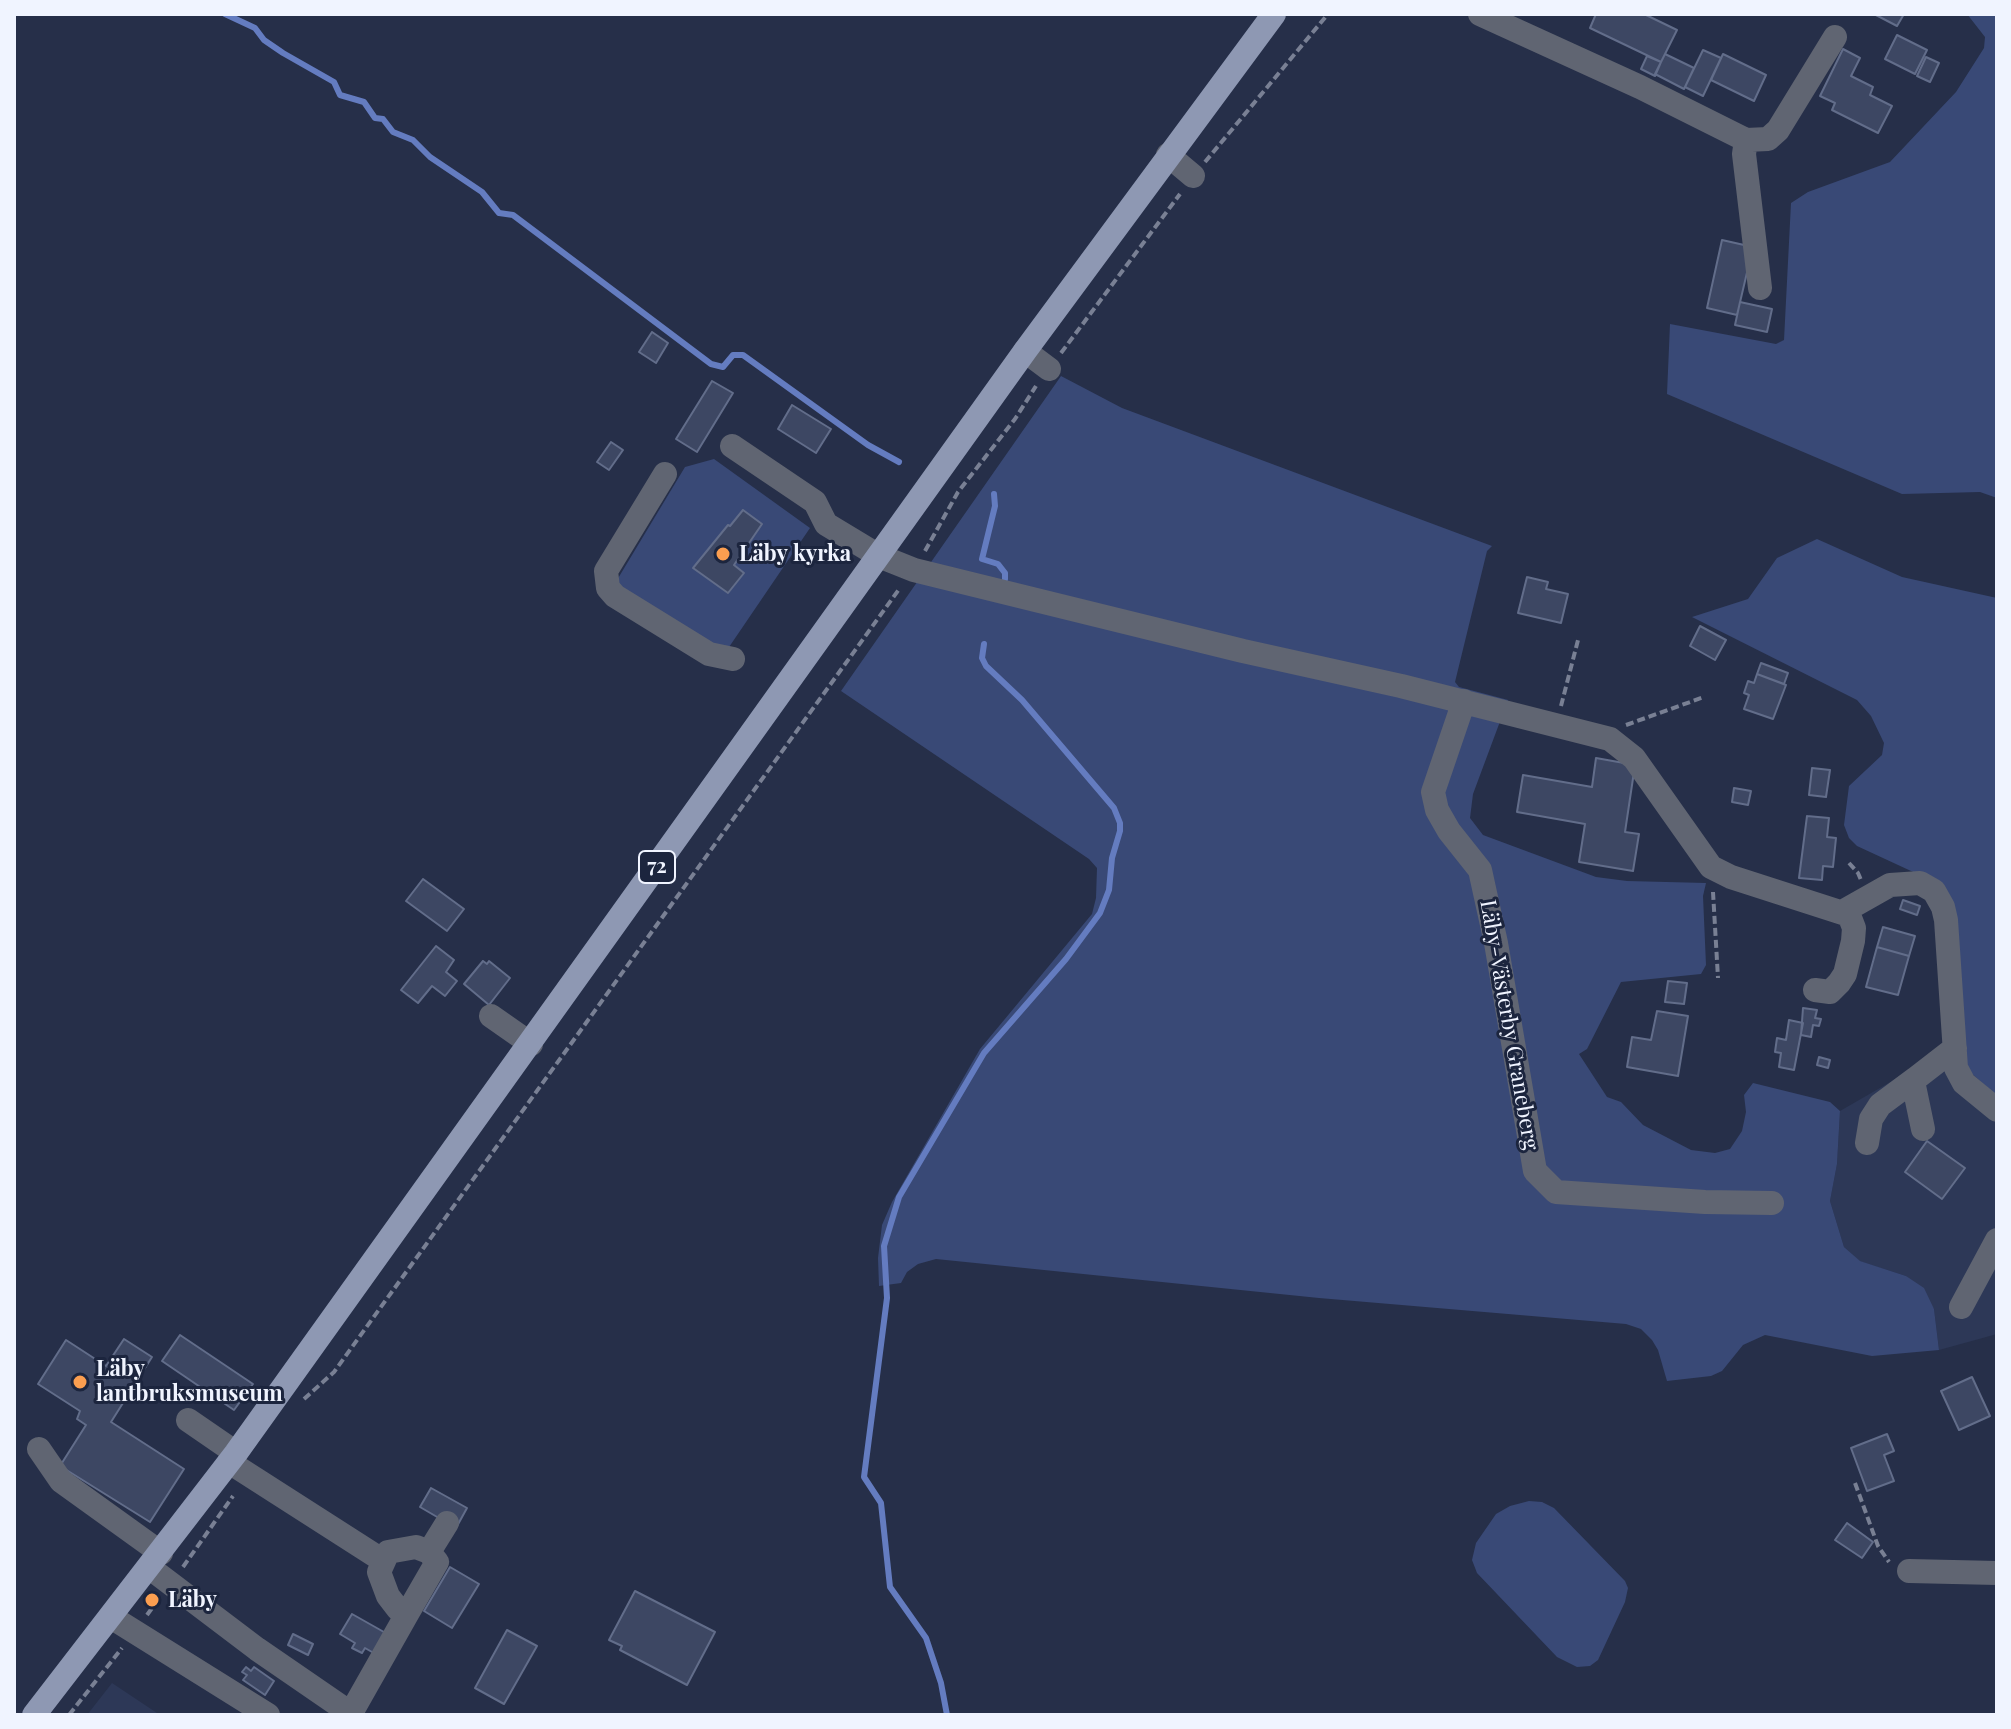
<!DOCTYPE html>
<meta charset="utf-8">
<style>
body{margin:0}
#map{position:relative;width:2011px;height:1729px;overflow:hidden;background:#262f49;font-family:"Playfair Display",serif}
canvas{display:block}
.frame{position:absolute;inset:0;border:16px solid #f0f4ff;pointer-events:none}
</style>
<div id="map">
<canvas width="2011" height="1729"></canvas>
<div class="frame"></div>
</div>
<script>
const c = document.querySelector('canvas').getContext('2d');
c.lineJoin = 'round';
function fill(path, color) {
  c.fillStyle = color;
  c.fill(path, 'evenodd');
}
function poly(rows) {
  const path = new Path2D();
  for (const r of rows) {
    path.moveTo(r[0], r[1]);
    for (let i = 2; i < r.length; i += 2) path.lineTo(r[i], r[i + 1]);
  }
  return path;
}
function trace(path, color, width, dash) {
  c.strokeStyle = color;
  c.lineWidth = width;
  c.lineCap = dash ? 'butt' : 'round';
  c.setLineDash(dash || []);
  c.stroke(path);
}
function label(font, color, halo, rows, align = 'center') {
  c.font = font + ' "Playfair Display",serif';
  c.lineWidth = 6;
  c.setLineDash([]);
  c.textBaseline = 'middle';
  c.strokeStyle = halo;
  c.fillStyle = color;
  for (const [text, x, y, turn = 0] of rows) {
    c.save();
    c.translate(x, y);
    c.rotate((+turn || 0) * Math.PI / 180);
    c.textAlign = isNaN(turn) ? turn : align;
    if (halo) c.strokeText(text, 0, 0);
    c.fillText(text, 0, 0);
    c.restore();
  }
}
const built = poly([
 [1963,1031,1997,1096,1997,1334,1939,1350,1934,1309,1906,1276,1859,1261,1844,1247,1830,1201,1837,1164,1840,1111,1892,1081],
 [112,1683,160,1715,87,1715]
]);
const green = poly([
 [1967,14,1997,14,1997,498,1980,492,1902,494,1667,394,1670,324,1776,344,1784,340,1791,203,1808,192,1890,162,1956,92,1984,48,1985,37],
 [1061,376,1122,408,1492,546,1487,551,1455,682,1459,687,1508,700,1473,794,1470,818,1483,835,1596,877,1627,881,1706,883,1703,896,1706,965,1701,974,1621,982,1587,1049,1579,1054,1607,1097,1621,1102,1643,1125,1691,1150,1715,1153,1730,1149,1742,1131,1746,1112,1744,1095,1753,1083,1830,1102,1840,1111,1837,1164,1830,1201,1844,1247,1860,1261,1906,1276,1924,1288,1934,1309,1939,1350,1872,1356,1765,1335,1743,1345,1722,1371,1711,1376,1667,1381,1658,1350,1652,1340,1641,1329,1626,1324,1319,1298,936,1259,918,1264,907,1272,901,1283,879,1286,878,1258,882,1225,892,1202,980,1049,1092,914,1096,898,1097,868,1089,859,841,691],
 [714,459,810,528,725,653,614,585,685,467],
 [1817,539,1902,577,1997,598,1997,1096,1970,1072,1963,1061,1963,1031,1924,877,1857,846,1849,838,1844,825,1849,786,1882,755,1884,743,1871,716,1857,700,1692,617,1748,599,1777,558],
 [1529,1501,1542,1502,1554,1508,1625,1581,1628,1588,1625,1602,1598,1660,1590,1666,1577,1667,1557,1657,1477,1573,1472,1560,1476,1543,1496,1514,1510,1506]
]);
const stream = poly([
 [225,14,255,28,264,40,283,53,334,82,340,95,364,102,375,118,383,119,393,132,413,140,430,157,482,192,499,213,513,215,711,364,723,367,733,355,743,355,868,445,899,462],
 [994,494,995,506,982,559,998,564,1005,573,1005,579],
 [947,1715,941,1683,926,1638,890,1587,881,1503,864,1477,887,1298,884,1246,899,1197,984,1053,1066,959,1100,913,1109,890,1112,858,1120,831,1120,823,1114,808,1022,700,986,666,982,658,984,644]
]);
const building = poly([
 [1596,14,1644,14,1677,30,1661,62,1590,28,1596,14],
 [1874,14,1904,14,1897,26,1874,14],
 [1897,35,1927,50,1915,74,1885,59,1897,35],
 [1843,49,1860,58,1851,76,1873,87,1870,95,1892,106,1878,133,1832,110,1835,103,1820,96,1843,49],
 [1703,50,1721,58,1703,96,1685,87,1703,50],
 [1665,54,1694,68,1684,89,1655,74,1665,54],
 [1723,54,1766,75,1754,101,1711,80,1723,54],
 [1647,56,1661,62,1655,76,1641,69,1647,56],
 [1926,57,1939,63,1930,82,1917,76,1926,57],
 [1722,240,1753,247,1737,315,1707,308,1722,240],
 [1740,302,1772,309,1767,332,1735,325,1740,302],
 [652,332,668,343,656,363,639,352,652,332],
 [712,381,733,393,697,452,676,439,712,381],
 [792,405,831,429,816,453,778,429,792,405],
 [611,442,623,450,609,470,597,462,611,442],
 [743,510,762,524,734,565,744,573,728,593,693,568,728,525,730,526,743,510],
 [1527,577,1548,582,1546,589,1568,594,1561,623,1518,613,1527,577],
 [1700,626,1726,640,1715,660,1690,646,1700,626],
 [1761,663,1788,673,1784,684,1757,674,1761,663],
 [1757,674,1786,685,1773,719,1744,709,1749,695,1744,693,1748,681,1754,683,1757,674],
 [1596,758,1635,765,1625,832,1639,834,1633,871,1579,862,1585,824,1517,812,1523,775,1592,787,1596,758],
 [1812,768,1830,770,1826,797,1809,795,1812,768],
 [1734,788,1751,791,1748,805,1732,802,1734,788],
 [1807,816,1829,818,1827,837,1836,838,1833,867,1823,866,1822,880,1799,878,1807,816],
 [423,879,464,909,447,931,406,901,423,879],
 [1903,900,1920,906,1917,915,1900,909,1903,900],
 [1883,927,1915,936,1909,956,1877,947,1883,927],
 [436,946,454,960,446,972,457,981,445,996,432,986,418,1003,401,990,436,946],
 [1877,947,1909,956,1898,995,1866,987,1877,947],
 [483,961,487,964,489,961,510,978,489,1005,464,984,483,961],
 [1668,981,1687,983,1684,1004,1665,1002,1668,981],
 [1803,1008,1817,1010,1815,1018,1821,1019,1819,1026,1813,1025,1811,1037,1801,1035,1803,1008],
 [1657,1011,1688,1016,1678,1076,1627,1067,1632,1037,1651,1040,1657,1011],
 [1789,1020,1803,1023,1794,1070,1779,1067,1781,1053,1775,1052,1777,1038,1786,1040,1789,1020],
 [1819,1057,1830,1060,1828,1068,1817,1065,1819,1057],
 [1927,1141,1965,1168,1942,1199,1905,1172,1927,1141],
 [180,1335,253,1384,234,1410,162,1361,180,1335],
 [124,1339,152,1357,111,1422,184,1469,150,1522,60,1466,86,1425,77,1419,80,1411,38,1384,66,1340,106,1366,124,1339],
 [1972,1377,1990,1416,1959,1430,1941,1391,1972,1377],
 [1887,1434,1894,1451,1884,1455,1894,1481,1867,1491,1851,1448,1887,1434],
 [431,1488,467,1508,456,1528,420,1507,431,1488],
 [1847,1523,1873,1542,1862,1558,1835,1540,1847,1523],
 [450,1567,479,1584,452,1628,424,1611,450,1567],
 [635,1591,715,1632,687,1685,620,1650,622,1646,609,1640,635,1591],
 [352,1614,391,1636,379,1656,365,1648,362,1653,352,1648,355,1643,340,1634,352,1614],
 [507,1630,537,1646,504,1704,475,1688,507,1630],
 [293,1634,313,1644,308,1655,288,1645,293,1634],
 [246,1667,251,1671,254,1667,274,1681,265,1695,243,1680,247,1675,242,1672,246,1667]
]);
const path = poly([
 [1205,162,1328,14],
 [1061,353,1180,194],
 [925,551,958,492,1015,419,1036,386],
 [1561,706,1578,640],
 [1626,725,1704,697],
 [1849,863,1858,873,1861,880],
 [1713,892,1718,978],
 [304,1399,334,1372,900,588],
 [1855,1483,1878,1546,1889,1562],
 [183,1567,233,1496],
 [147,1615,158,1600],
 [69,1715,122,1648]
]);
const minor = poly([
 [1480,14,1640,87,1746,140,1768,139,1778,130,1835,37],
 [1746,140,1744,154,1760,288],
 [1168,155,1193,176],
 [1025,351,1049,369],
 [732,446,815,502,826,524,879,556,914,570,1243,651,1401,686,1610,739,1634,758,1711,867,1731,877,1849,915,1854,928,1853,941,1845,974,1839,983,1830,992,1815,990],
 [665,474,606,571,608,588,615,596,709,654,733,659],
 [1464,701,1433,792,1437,810,1449,831,1480,870,1496,943,1535,1171,1556,1192,1705,1202,1772,1203],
 [1844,911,1890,885,1920,883,1934,891,1943,907,1946,920,1956,1068,1964,1083,1997,1110],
 [491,1016,531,1044],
 [1923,1129,1914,1086,1915,1079,1955,1048],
 [1867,1143,1871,1119,1880,1105,1915,1079],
 [1961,1307,1997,1240],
 [188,1420,236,1453],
 [39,1449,61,1481,161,1553],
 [229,1462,382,1560],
 [429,1552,447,1523],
 [150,1568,257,1649,353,1715],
 [1909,1571,1997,1573],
 [111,1617,268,1715],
 [351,1713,407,1614,437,1562,429,1552,416,1547,388,1552,379,1572,388,1596,398,1609,407,1614]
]);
const major = poly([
 [34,1715,236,1453,1025,351,1274,14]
]);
const markers = [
 [723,554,8,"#fb9e50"],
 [80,1382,8,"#fb9e50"],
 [152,1600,8,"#fb9e50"]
];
const shields = [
 [657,867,36]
];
const shieldNames = [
 ["72",657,867]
];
const poiNames = [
 ["Läby kyrka",739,554],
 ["Läby",96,1369],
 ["lantbruksmuseum",96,1394],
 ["Läby",168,1600]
];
const streetNames = [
 ["Läby-Västerby Graneberg",1509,1025,80]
];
fill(built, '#2d3857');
fill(green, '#394976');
trace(stream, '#647cc0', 6);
fill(building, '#3d4763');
trace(building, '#626d8a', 2);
trace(path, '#798094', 4, [8, 4]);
trace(minor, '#606572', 24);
trace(major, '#8e98b3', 24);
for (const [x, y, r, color] of markers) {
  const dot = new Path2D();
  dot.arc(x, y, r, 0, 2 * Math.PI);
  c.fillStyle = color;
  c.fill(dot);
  trace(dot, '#1c253e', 3);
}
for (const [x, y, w] of shields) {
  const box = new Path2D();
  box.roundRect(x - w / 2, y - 16, w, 32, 6);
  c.fillStyle = '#1c253e';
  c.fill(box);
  trace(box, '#f0f4ff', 2);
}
label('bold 20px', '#f0f4ff', null, shieldNames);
label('bold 22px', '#f0f4ff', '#1c253e', poiNames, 'left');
label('22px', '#f0f4ff', '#1c253e', streetNames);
</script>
